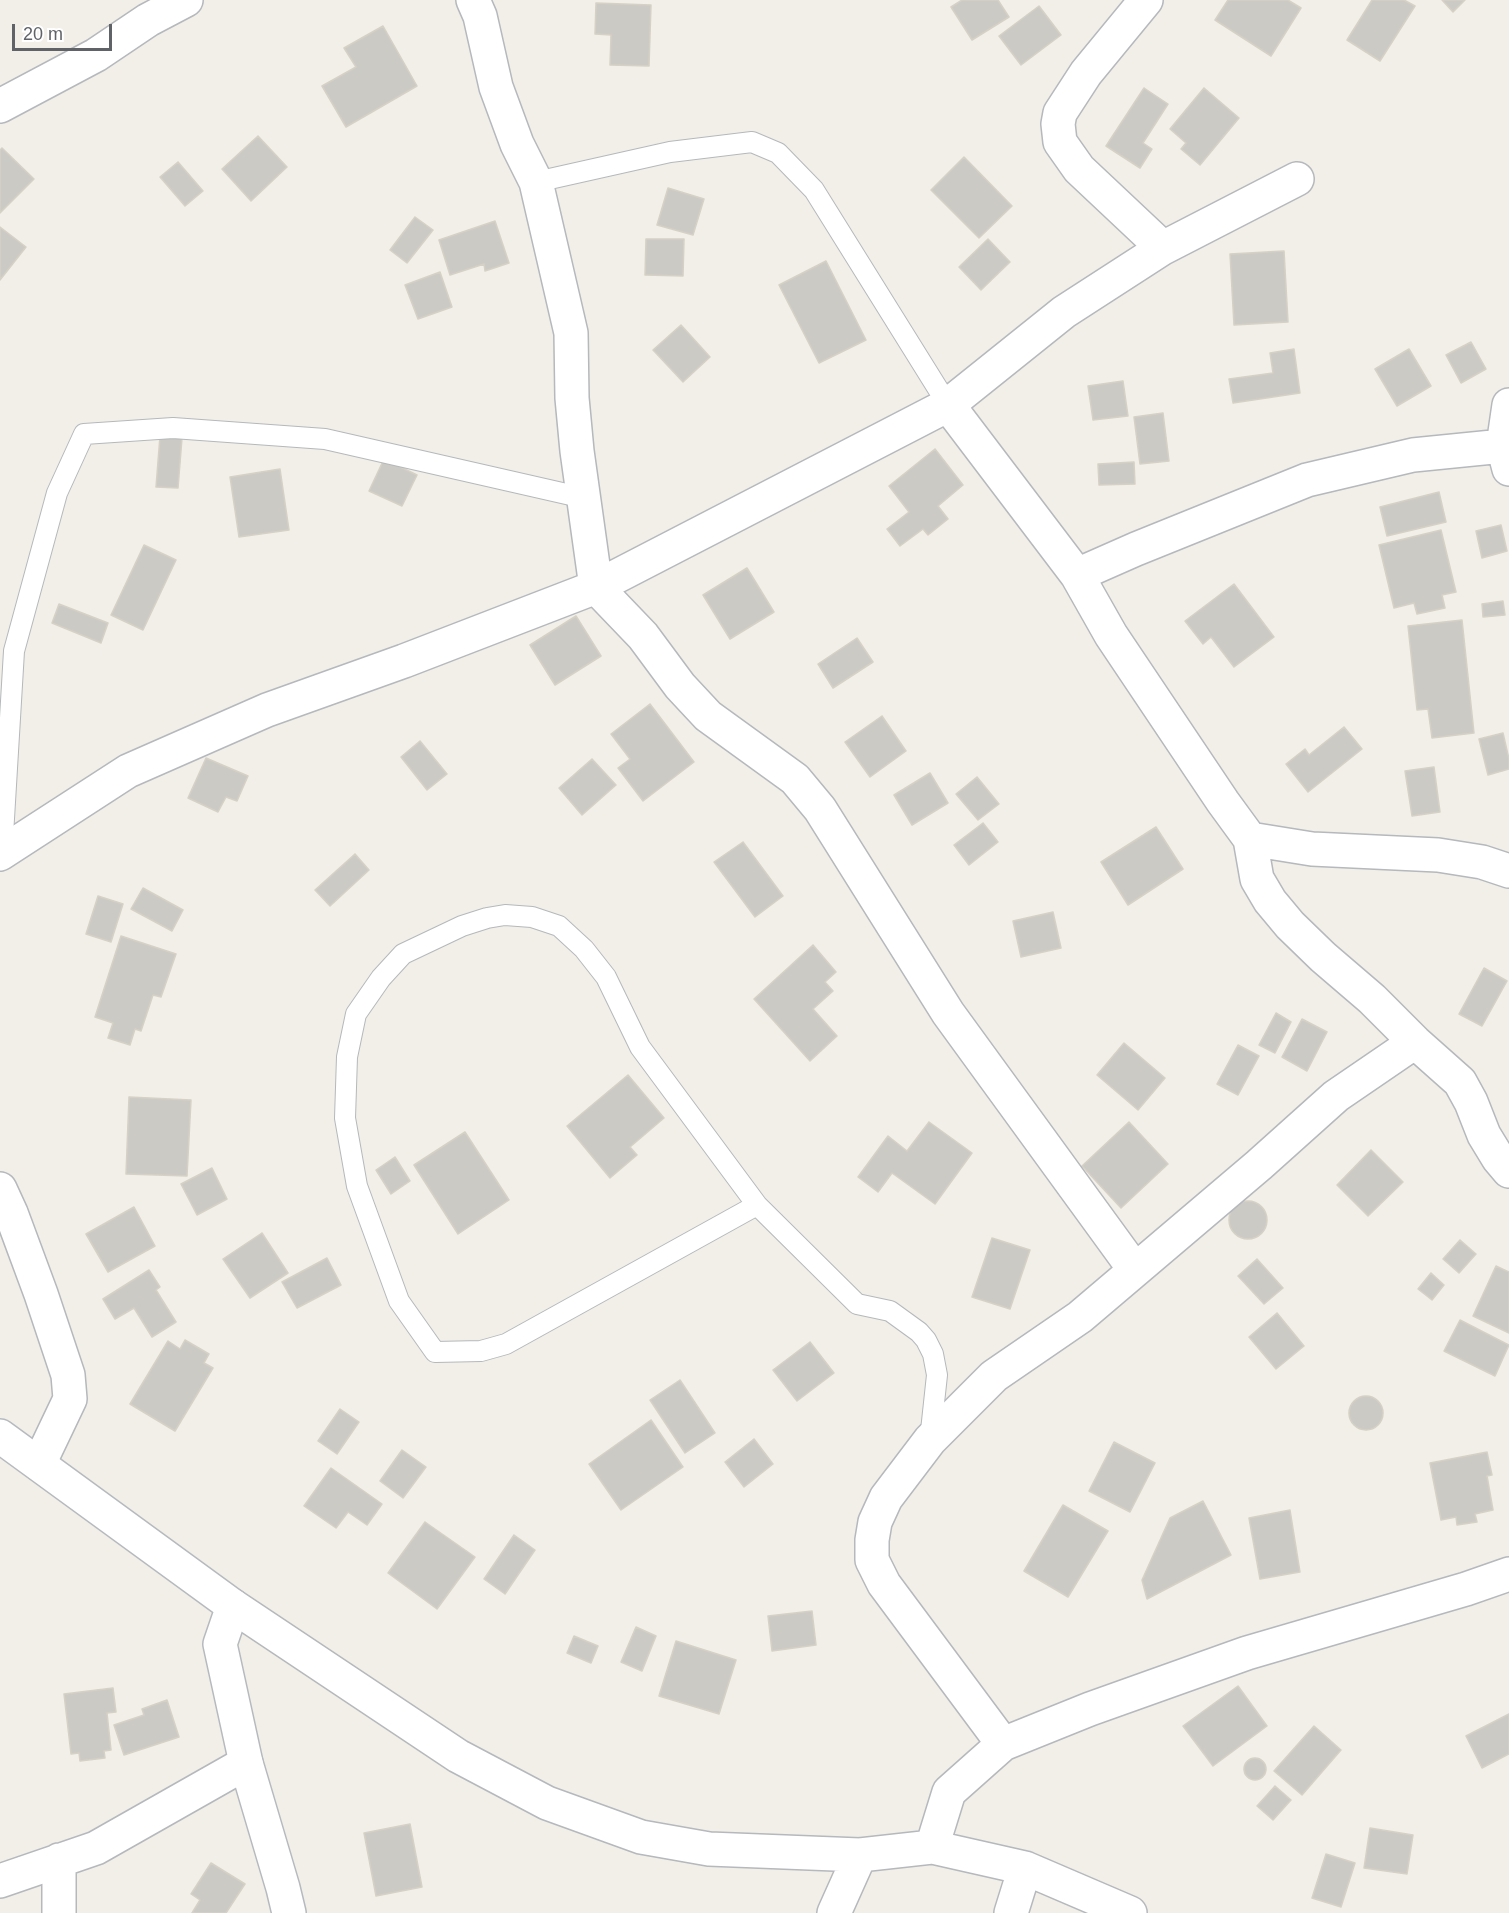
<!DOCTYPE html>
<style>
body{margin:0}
#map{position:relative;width:1509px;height:1913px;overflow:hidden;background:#f1efe8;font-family:Helvetica,sans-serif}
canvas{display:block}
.scale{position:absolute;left:12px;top:24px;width:100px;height:27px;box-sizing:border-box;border:3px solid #5f6368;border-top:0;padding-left:8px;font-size:18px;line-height:21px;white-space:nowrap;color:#5f6368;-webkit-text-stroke:4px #fff;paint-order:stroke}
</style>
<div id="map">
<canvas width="1509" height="1913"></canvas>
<div class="scale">20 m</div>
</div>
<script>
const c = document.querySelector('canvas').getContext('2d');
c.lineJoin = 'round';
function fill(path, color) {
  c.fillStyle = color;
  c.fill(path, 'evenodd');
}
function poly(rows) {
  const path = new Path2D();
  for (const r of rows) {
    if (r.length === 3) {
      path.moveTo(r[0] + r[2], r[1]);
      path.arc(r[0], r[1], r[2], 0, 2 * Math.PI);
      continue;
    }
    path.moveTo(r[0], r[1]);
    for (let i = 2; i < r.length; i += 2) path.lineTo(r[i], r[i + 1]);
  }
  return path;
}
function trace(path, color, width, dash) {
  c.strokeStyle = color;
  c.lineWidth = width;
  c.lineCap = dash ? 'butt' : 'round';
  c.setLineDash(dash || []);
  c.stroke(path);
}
const building = poly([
 [962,0,998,0,1009,17,972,40,951,7,962,0],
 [1228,0,1288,0,1301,8,1271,56,1215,20,1228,0],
 [1372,0,1404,0,1415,6,1380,61,1347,40,1372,0],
 [1442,0,1465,0,1453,12,1442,0],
 [596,3,651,5,649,66,610,65,611,35,595,34,596,3],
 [1039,6,1061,35,1021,65,999,36,1039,6],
 [383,26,417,86,346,127,322,86,356,67,344,48,383,26],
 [1144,88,1168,104,1143,143,1152,149,1140,168,1106,146,1144,88],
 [1204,88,1239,118,1200,165,1181,149,1186,143,1170,129,1204,88],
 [258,136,287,167,251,201,222,169,258,136],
 [2,148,34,179,0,213,0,150,2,148],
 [964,157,1012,206,979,238,931,190,964,157],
 [178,162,203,191,185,206,160,177,178,162],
 [668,188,704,199,693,235,657,225,668,188],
 [415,217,433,230,407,263,390,250,415,217],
 [495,221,509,263,485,271,484,264,450,275,439,240,495,221],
 [0,227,26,247,0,280,0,227],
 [646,239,684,239,683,276,645,275,646,239],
 [988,239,1010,262,981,290,959,267,988,239],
 [1284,251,1288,322,1234,325,1230,254,1284,251],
 [826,261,866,340,819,363,779,285,826,261],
 [440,272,452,307,418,319,405,285,440,272],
 [681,325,710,357,683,382,653,350,681,325],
 [1471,342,1486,369,1461,383,1446,355,1471,342],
 [1294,349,1300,393,1233,403,1229,379,1273,373,1270,353,1294,349],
 [1409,349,1431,386,1397,406,1375,369,1409,349],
 [1123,381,1128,416,1093,420,1088,386,1123,381],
 [1163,413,1169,461,1140,464,1134,417,1163,413],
 [160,436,182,438,178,488,156,487,160,436],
 [935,449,963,485,938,506,948,519,928,535,923,529,900,546,887,529,909,512,889,486,935,449],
 [384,459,417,475,402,506,369,491,384,459],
 [1134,462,1135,484,1099,485,1098,464,1134,462],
 [280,469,289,530,239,537,230,477,280,469],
 [1439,492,1446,522,1387,536,1380,507,1439,492],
 [1501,525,1507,551,1482,558,1476,531,1501,525],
 [1441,530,1456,592,1442,595,1445,608,1417,614,1414,603,1394,608,1379,545,1441,530],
 [144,545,176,560,143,630,111,615,144,545],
 [747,568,774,612,730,639,703,595,747,568],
 [1234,584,1274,637,1234,667,1211,637,1203,644,1185,621,1234,584],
 [1503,601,1505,615,1483,617,1482,604,1503,601],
 [59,604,108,623,101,643,52,623,59,604],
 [576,616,601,656,555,685,530,645,576,616],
 [1462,620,1474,733,1432,738,1428,709,1417,710,1408,626,1462,620],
 [857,638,873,662,833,688,818,664,857,638],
 [650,704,694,762,643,801,618,768,630,759,611,734,650,704],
 [882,716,906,751,870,777,845,742,882,716],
 [1344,727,1362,749,1308,792,1286,764,1305,749,1309,755,1344,727],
 [1503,733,1509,759,1509,769,1488,775,1479,739,1503,733],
 [420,741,447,774,427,790,401,757,420,741],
 [206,758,248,776,237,801,226,797,218,812,188,798,206,758],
 [592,759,616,785,582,815,559,788,592,759],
 [1434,767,1440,812,1412,816,1405,771,1434,767],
 [930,773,948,803,912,825,894,795,930,773],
 [977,777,999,804,978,820,956,794,977,777],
 [983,823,998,842,969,865,954,845,983,823],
 [1156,827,1183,869,1128,905,1101,862,1156,827],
 [743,842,783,896,755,917,714,862,743,842],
 [355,854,369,870,330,906,315,890,355,854],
 [143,888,183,910,172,931,131,909,143,888],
 [98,896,123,904,111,942,86,934,98,896],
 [1053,912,1061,948,1021,957,1013,921,1053,912],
 [121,936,176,954,161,997,153,995,141,1031,135,1029,130,1045,108,1038,113,1023,95,1017,121,936],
 [813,945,836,972,825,982,833,991,813,1009,837,1036,810,1061,754,999,813,945],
 [1484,968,1507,981,1482,1026,1459,1014,1484,968],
 [1276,1013,1291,1022,1275,1053,1259,1045,1276,1013],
 [1302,1019,1327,1032,1307,1071,1282,1057,1302,1019],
 [1124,1043,1165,1078,1138,1110,1097,1075,1124,1043],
 [1238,1045,1259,1056,1238,1095,1217,1084,1238,1045],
 [628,1075,664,1118,630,1147,637,1155,610,1178,567,1126,628,1075],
 [129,1097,191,1100,187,1176,126,1174,129,1097],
 [929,1122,972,1153,935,1204,892,1173,878,1192,858,1177,888,1136,907,1151,929,1122],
 [1129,1122,1168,1164,1121,1208,1082,1166,1129,1122],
 [465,1132,509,1200,458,1234,414,1165,465,1132],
 [1371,1150,1403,1182,1368,1216,1337,1185,1371,1150],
 [395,1157,410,1181,391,1194,376,1170,395,1157],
 [212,1168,227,1199,197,1215,181,1184,212,1168],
 [1248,1220,19],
 [134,1207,155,1246,108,1272,86,1234,134,1207],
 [262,1233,288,1273,250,1298,223,1259,262,1233],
 [992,1238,1030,1250,1010,1309,972,1297,992,1238],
 [1460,1240,1476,1254,1459,1273,1443,1259,1460,1240],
 [327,1258,341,1285,297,1308,282,1282,327,1258],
 [1257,1259,1283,1288,1264,1304,1238,1276,1257,1259],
 [1496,1266,1509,1272,1509,1333,1473,1316,1496,1266],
 [149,1270,160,1287,156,1290,176,1322,152,1337,134,1308,115,1319,103,1299,149,1270],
 [1431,1273,1444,1285,1432,1300,1418,1289,1431,1273],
 [1277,1313,1304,1346,1276,1369,1249,1337,1277,1313],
 [1460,1320,1509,1345,1495,1376,1444,1351,1460,1320],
 [185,1340,209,1354,204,1363,213,1368,175,1431,130,1404,168,1341,180,1349,185,1340],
 [810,1342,834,1373,797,1401,773,1370,810,1342],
 [680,1380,715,1433,685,1453,650,1400,680,1380],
 [1366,1413,17],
 [340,1409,359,1422,337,1454,318,1441,340,1409],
 [651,1420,683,1467,621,1510,589,1464,651,1420],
 [754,1439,773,1464,744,1487,725,1462,754,1439],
 [1114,1442,1155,1463,1130,1512,1089,1491,1114,1442],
 [402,1450,426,1467,403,1498,380,1481,402,1450],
 [1487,1452,1492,1475,1487,1476,1493,1510,1475,1514,1477,1522,1457,1525,1456,1517,1441,1520,1430,1463,1487,1452],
 [331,1468,382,1504,367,1525,348,1512,336,1528,304,1506,331,1468],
 [1203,1501,1231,1555,1147,1599,1142,1580,1170,1518,1203,1501],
 [1063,1505,1108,1531,1068,1597,1024,1571,1063,1505],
 [1290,1510,1300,1572,1260,1579,1249,1518,1290,1510],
 [425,1522,475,1557,437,1609,388,1573,425,1522],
 [514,1535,535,1550,505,1594,484,1579,514,1535],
 [812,1611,816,1645,772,1651,768,1616,812,1611],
 [636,1627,656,1636,642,1671,621,1662,636,1627],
 [574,1636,598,1646,591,1663,567,1653,574,1636],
 [676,1641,736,1660,719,1714,659,1696,676,1641],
 [1238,1686,1267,1726,1213,1766,1183,1726,1238,1686],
 [113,1688,116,1712,107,1713,111,1750,104,1751,105,1758,80,1761,79,1753,71,1754,64,1694,113,1688],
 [167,1700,179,1737,124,1755,114,1725,144,1715,142,1709,167,1700],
 [1509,1714,1509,1754,1482,1768,1466,1736,1509,1714],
 [1314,1726,1341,1750,1302,1795,1274,1771,1314,1726],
 [1255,1769,11],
 [1275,1786,1291,1800,1273,1820,1257,1806,1275,1786],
 [410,1824,422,1887,376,1896,364,1833,410,1824],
 [1370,1828,1413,1835,1407,1874,1364,1868,1370,1828],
 [1326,1854,1355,1863,1341,1907,1312,1898,1326,1854],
 [211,1863,245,1884,226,1913,192,1913,200,1900,191,1894,211,1863]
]);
const lane = poly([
 [536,182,670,152,752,142,778,153,814,190,948,405],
 [2,852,14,651,57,493,84,434,173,428,325,439,584,498],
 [757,1205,506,1344,481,1351,435,1352,399,1301,357,1186,345,1118,347,1057,356,1014,381,978,403,954,462,926,487,918,505,915,532,917,559,926,584,949,606,977,640,1047,757,1205,857,1304,890,1311,919,1332,926,1340,933,1354,937,1375,930,1440]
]);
const street = poly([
 [473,0,480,16,496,87,517,144,536,182,571,333,572,398,577,451,596,587,643,636,680,686,708,716,795,779,820,809,948,1013,1135,1270],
 [1146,0,1086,73,1060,113,1058,124,1060,142,1079,169,1163,248],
 [0,106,96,55,148,20,186,0],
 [948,405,1077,575,1111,635,1223,802,1250,839,1257,879,1270,901,1290,925,1323,957,1372,999,1415,1042,1460,1082,1471,1102,1484,1135,1498,1158,1509,1171],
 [1509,405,1503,446,1509,469],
 [1077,575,1136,549,1307,480,1413,455,1503,446],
 [1250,839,1312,849,1438,855,1482,862,1509,871],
 [0,854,128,771,267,710,404,661,596,587,948,405,1064,312,1163,248,1297,179],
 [0,1189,11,1213,41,1294,68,1375,70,1399,39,1464],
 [233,1606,458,1756,547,1803,641,1837,709,1849,860,1855,932,1847,1025,1868,1130,1913],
 [1003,1744,884,1584,872,1560,872,1540,875,1522,886,1498,930,1440,994,1376,1080,1317,1259,1165,1336,1096,1415,1042],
 [932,1847,949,1792,1003,1744,1090,1709,1247,1653,1466,1589,1509,1574],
 [59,1860,59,1913],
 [0,1881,96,1848,246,1763],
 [834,1913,860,1855],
 [1011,1913,1025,1868]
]);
const secondary = poly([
 [0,1436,233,1606,220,1644,246,1763,283,1888,289,1913]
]);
fill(building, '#cccac5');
trace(building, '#d6d1c6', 1.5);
trace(lane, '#b5b8bc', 22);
trace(street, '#b5b8bc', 36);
trace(secondary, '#b6babf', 36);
trace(lane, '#fff', 20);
trace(street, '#fff', 33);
trace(secondary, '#fff', 33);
</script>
